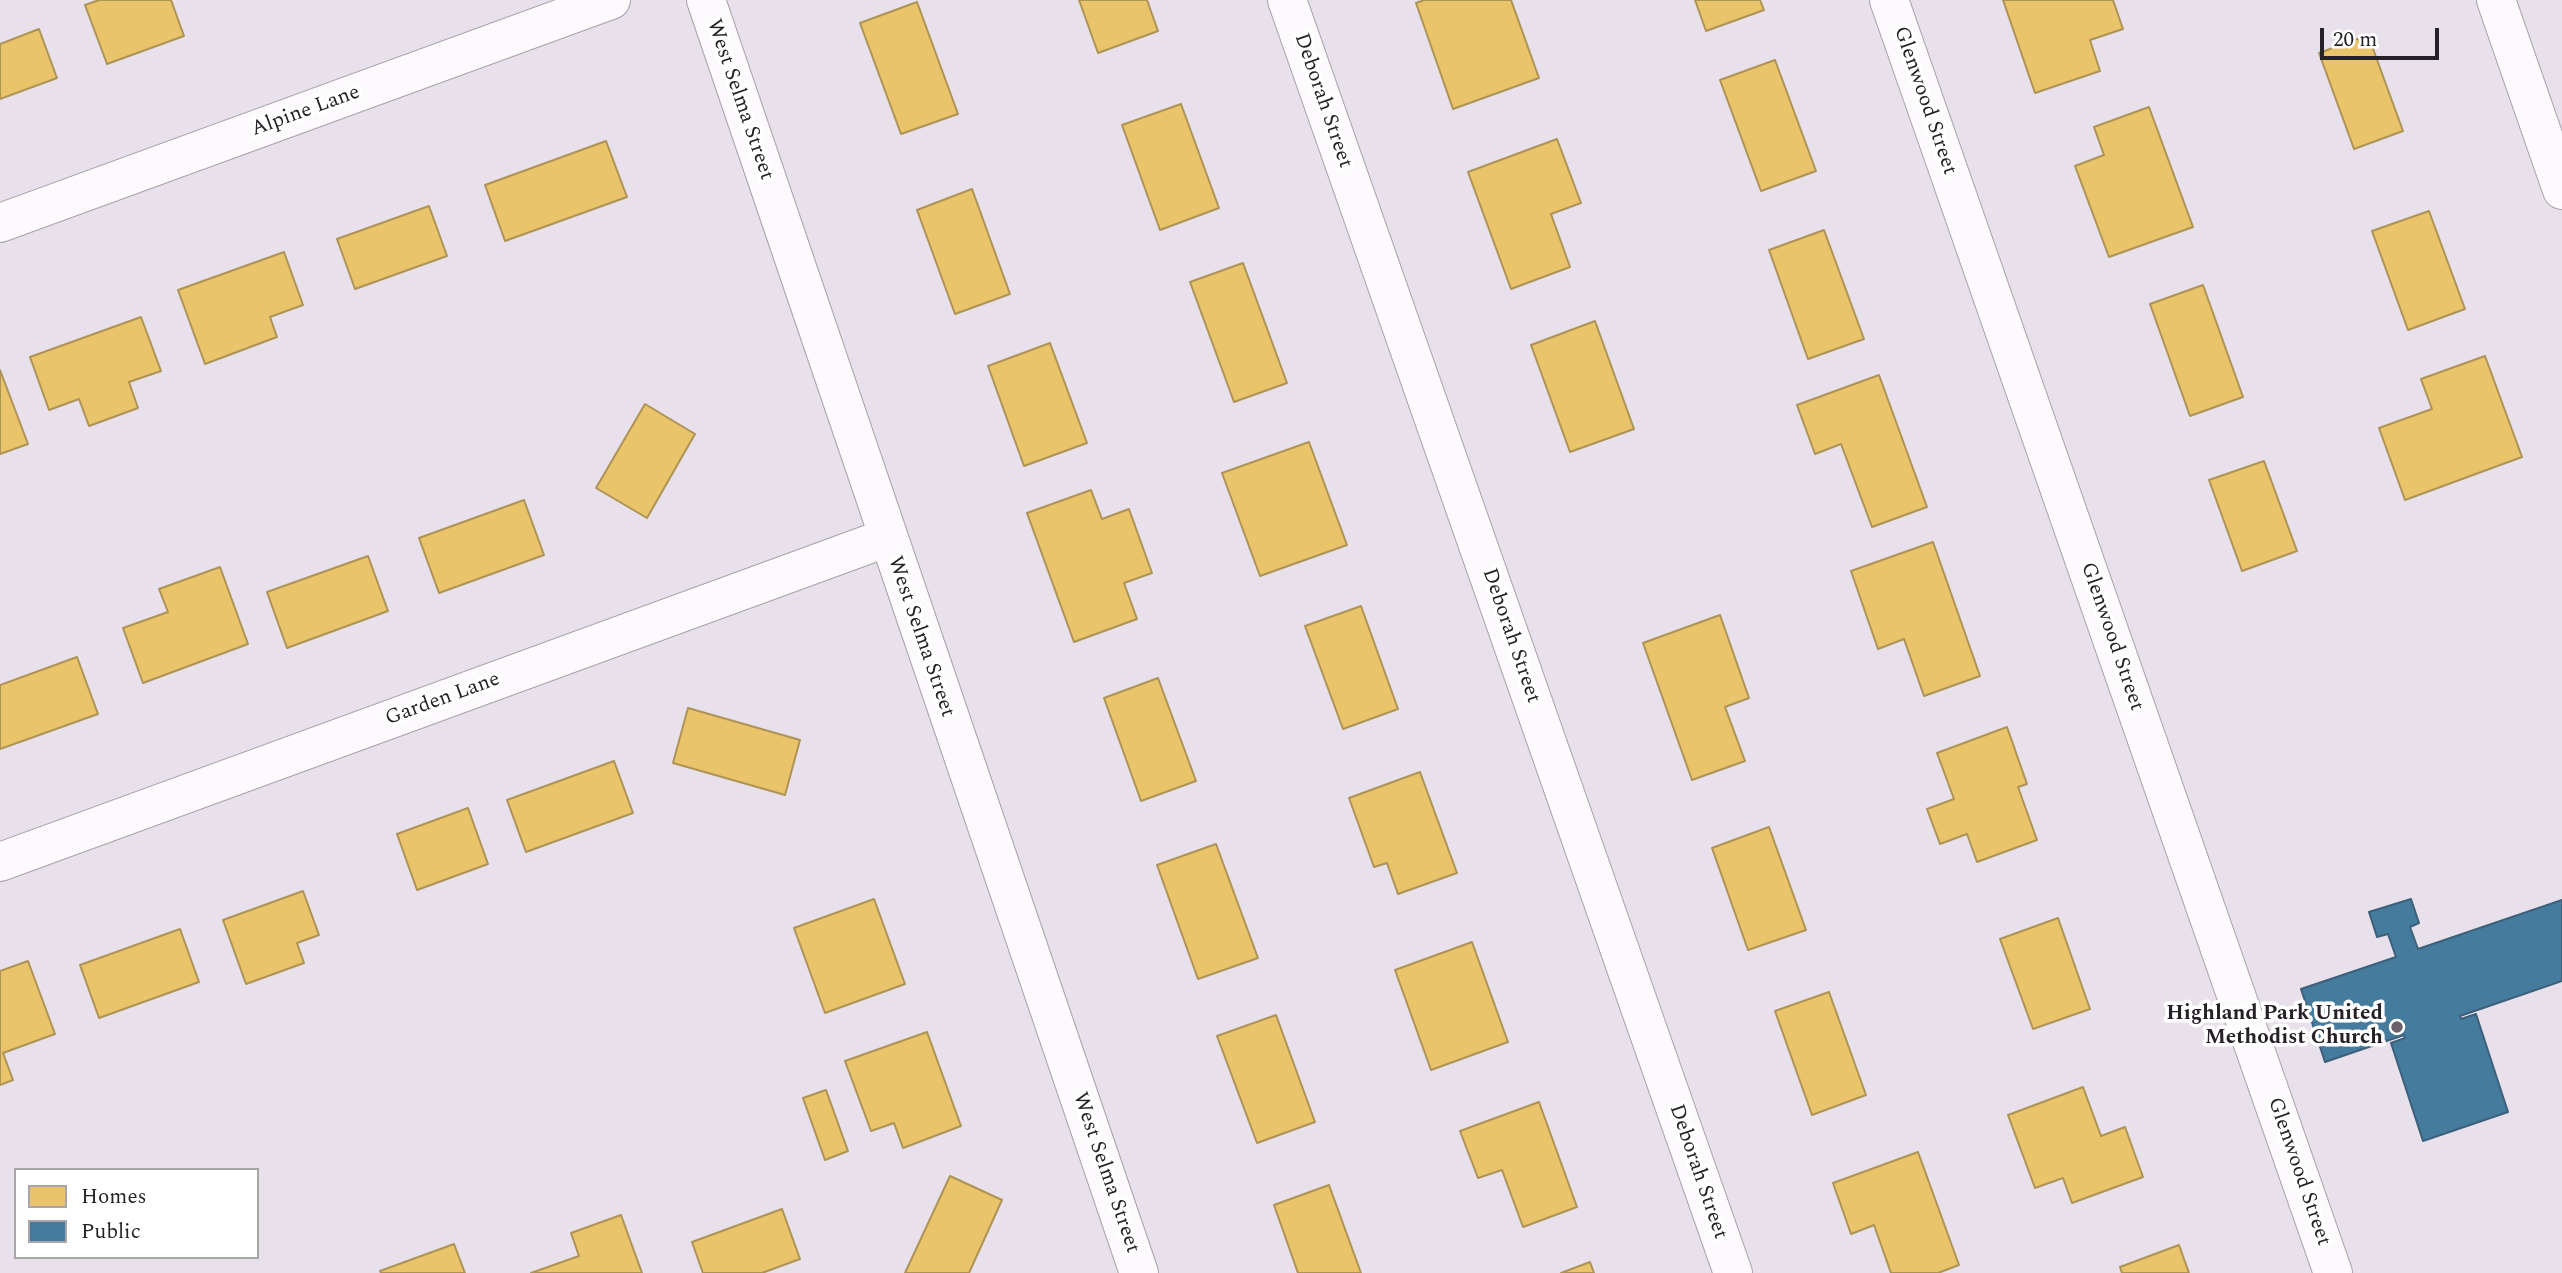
<!DOCTYPE html>
<style>
body{margin:0}
#map{position:relative;width:2562px;height:1273px;overflow:hidden;background:#e8e0ea;font-family:Spectral,serif}
canvas{display:block}
.legend{position:absolute;left:14px;top:1168px;width:245px;height:91px;box-sizing:border-box;background:#fff;border:2px solid #a8a6a9;margin:0;padding:9px 12px;list-style:none;font-size:21px;color:#262027}
.legend li{display:flex;align-items:center;gap:14px;height:35px}
.legend b{width:35px;border:2px solid #a8a6a9}
.scale{position:absolute;left:2320px;top:28px;width:119px;height:32px;box-sizing:border-box;border:4px solid #262027;border-top:0;padding-left:9px;font-size:21px;line-height:24px;white-space:nowrap;color:#262027;-webkit-text-stroke:5px #fff;paint-order:stroke}
</style>
<div id="map">
<canvas width="2562" height="1273"></canvas>
<ul class="legend">
<li><b style="height:19px;background:#e9c46a"></b>Homes</li>
<li><b style="height:19px;background:#457b9d"></b>Public</li>
</ul>
<div class="scale">20 m</div>
</div>
<script>
const c = document.querySelector('canvas').getContext('2d');
c.lineJoin = 'round';
function fill(path, color) {
  c.fillStyle = color;
  c.fill(path, 'evenodd');
}
function poly(rows) {
  const path = new Path2D();
  for (const r of rows) {
    path.moveTo(r[0], r[1]);
    for (let i = 2; i < r.length; i += 2) path.lineTo(r[i], r[i + 1]);
  }
  return path;
}
function trace(path, color, width, dash) {
  c.strokeStyle = color;
  c.lineWidth = width;
  c.lineCap = dash ? 'butt' : 'round';
  c.setLineDash(dash || []);
  c.stroke(path);
}
function label(font, color, halo, rows, align = 'center') {
  c.font = font + ' Spectral,serif';
  c.lineWidth = 7;
  c.setLineDash([]);
  c.textBaseline = 'middle';
  c.strokeStyle = halo;
  c.fillStyle = color;
  for (const [text, x, y, turn = 0] of rows) {
    c.save();
    c.translate(x, y);
    c.rotate((+turn || 0) * Math.PI / 180);
    c.textAlign = isNaN(turn) ? turn : align;
    if (halo) c.strokeText(text, 0, 0);
    c.fillText(text, 0, 0);
    c.restore();
  }
}
const homes = poly([
 [99,0,171,0,184,36,107,64,85,5,99,0],
 [1079,0,1147,0,1158,31,1098,53,1079,0],
 [1424,0,1511,0,1539,78,1453,109,1416,3,1424,0],
 [1695,0,1760,0,1764,10,1706,31,1695,0],
 [2003,0,2113,0,2123,29,2090,40,2100,71,2035,93,2003,0],
 [917,2,958,114,901,134,860,23,917,2],
 [39,29,57,78,0,99,0,44,39,29],
 [2368,35,2403,131,2354,149,2319,53,2368,35],
 [1775,60,1816,171,1761,191,1720,80,1775,60],
 [1181,104,1219,208,1160,230,1122,125,1181,104],
 [2149,107,2193,227,2109,257,2075,166,2104,155,2094,127,2149,107],
 [1557,139,1581,203,1551,214,1570,267,1511,289,1468,172,1557,139],
 [606,141,627,197,505,241,485,185,606,141],
 [972,189,1010,294,955,314,917,210,972,189],
 [429,206,447,256,355,289,337,239,429,206],
 [2429,211,2465,309,2408,330,2372,231,2429,211],
 [1824,230,1864,339,1808,359,1769,250,1824,230],
 [284,252,303,305,270,317,277,337,205,364,178,290,284,252],
 [1243,263,1287,383,1234,402,1190,282,1243,263],
 [2203,285,2243,397,2190,416,2150,304,2203,285],
 [141,317,161,371,129,382,138,408,89,426,79,399,49,410,30,357,141,317],
 [1595,321,1634,429,1570,452,1531,345,1595,321],
 [1050,343,1087,443,1024,466,988,366,1050,343],
 [2485,356,2522,457,2405,500,2379,428,2432,409,2421,379,2485,356],
 [0,370,28,444,0,454,0,370],
 [1879,375,1927,507,1872,527,1841,444,1815,454,1797,405,1879,375],
 [645,404,695,434,647,518,596,488,645,404],
 [1309,442,1347,545,1260,576,1222,473,1309,442],
 [2264,461,2297,551,2242,571,2209,480,2264,461],
 [1091,490,1102,519,1129,509,1152,573,1124,583,1137,619,1074,642,1027,513,1091,490],
 [524,500,544,555,439,593,419,538,524,500],
 [1933,542,1980,676,1924,696,1904,639,1878,649,1851,571,1933,542],
 [368,556,388,611,287,648,267,592,368,556],
 [220,567,248,644,143,683,123,628,168,612,159,589,220,567],
 [1361,606,1398,709,1343,729,1305,626,1361,606],
 [1720,615,1749,698,1725,707,1745,761,1692,780,1643,643,1720,615],
 [77,657,98,714,0,749,0,685,77,657],
 [1158,678,1196,781,1141,801,1104,698,1158,678],
 [688,708,800,740,785,795,673,763,688,708],
 [2007,727,2027,784,2018,787,2037,840,1977,862,1967,834,1940,844,1927,809,1954,799,1937,753,2007,727],
 [614,761,633,813,526,852,507,800,614,761],
 [1420,772,1457,873,1398,894,1387,863,1374,867,1349,798,1420,772],
 [468,808,488,864,417,890,397,834,468,808],
 [1769,827,1806,930,1748,950,1712,848,1769,827],
 [1216,844,1258,958,1198,979,1157,865,1216,844],
 [303,891,319,935,297,943,304,963,246,984,223,920,303,891],
 [874,899,905,984,825,1013,794,928,874,899],
 [2058,918,2090,1009,2033,1029,2000,939,2058,918],
 [180,929,199,982,99,1018,80,965,180,929],
 [1472,942,1508,1042,1431,1070,1395,970,1472,942],
 [28,961,55,1034,3,1053,13,1080,0,1085,0,971,28,961],
 [1829,992,1866,1095,1812,1115,1775,1011,1829,992],
 [1276,1015,1315,1122,1257,1143,1217,1036,1276,1015],
 [927,1032,961,1126,903,1148,894,1123,871,1131,845,1061,927,1032],
 [2083,1087,2101,1136,2125,1127,2143,1177,2072,1203,2063,1178,2035,1188,2008,1115,2083,1087],
 [826,1090,848,1151,825,1160,803,1098,826,1090],
 [1539,1102,1577,1207,1523,1227,1502,1170,1478,1178,1460,1131,1539,1102],
 [1918,1152,1959,1265,1938,1273,1891,1273,1874,1225,1851,1234,1833,1183,1918,1152],
 [950,1176,1002,1200,969,1273,905,1273,950,1176],
 [1329,1185,1361,1273,1298,1273,1274,1205,1329,1185],
 [782,1209,800,1259,762,1273,703,1273,692,1242,782,1209],
 [621,1215,642,1273,531,1273,579,1256,571,1233,621,1215],
 [454,1244,465,1273,381,1273,380,1271,454,1244],
 [2179,1245,2189,1273,2122,1273,2120,1267,2179,1245],
 [1590,1262,1594,1273,1561,1273,1590,1262]
]);
const public = poly([
 [2411,899,2419,923,2410,927,2418,949,2562,900,2562,981,2460,1016,2461,1019,2476,1014,2508,1112,2423,1141,2391,1043,2405,1038,2404,1035,2325,1062,2301,989,2396,957,2388,934,2377,937,2369,912,2411,899]
]);
const minor = poly([
 [706,0,1139,1273],
 [1287,0,1733,1273],
 [1889,0,2333,1273],
 [2496,0,2562,190],
 [0,223,611,0],
 [0,862,886,538]
]);
const markers = [
 [2397,1027,7,"#6a636b"]
];
const streetNames = [
 ["West Selma Street",739,100,71],
 ["Deborah Street",1322,101,71],
 ["Glenwood Street",1924,101,71],
 ["Alpine Lane",306,112,-20],
 ["Deborah Street",1510,636,71],
 ["West Selma Street",920,637,71],
 ["Glenwood Street",2111,637,71],
 ["Garden Lane",443,700,-20],
 ["Deborah Street",1697,1172,71],
 ["Glenwood Street",2298,1172,71],
 ["West Selma Street",1105,1173,71]
];
const poiNames = [
 ["Highland Park United",2383,1015],
 ["Methodist Church",2383,1039]
];
fill(homes, '#e9c46a');
trace(homes, '#ae9356', 2);
fill(public, '#457b9d');
trace(public, '#3c607a', 2);
trace(minor, '#a7a1a9', 40);
trace(minor, '#fcfafc', 38);
for (const [x, y, r, color] of markers) {
  const dot = new Path2D();
  dot.arc(x, y, r, 0, 2 * Math.PI);
  c.fillStyle = color;
  c.fill(dot);
  trace(dot, '#fff', 2.5);
}
label('21px', '#262027', '#fff', streetNames);
label('bold 21px', '#262027', '#fff', poiNames, 'right');
</script>
